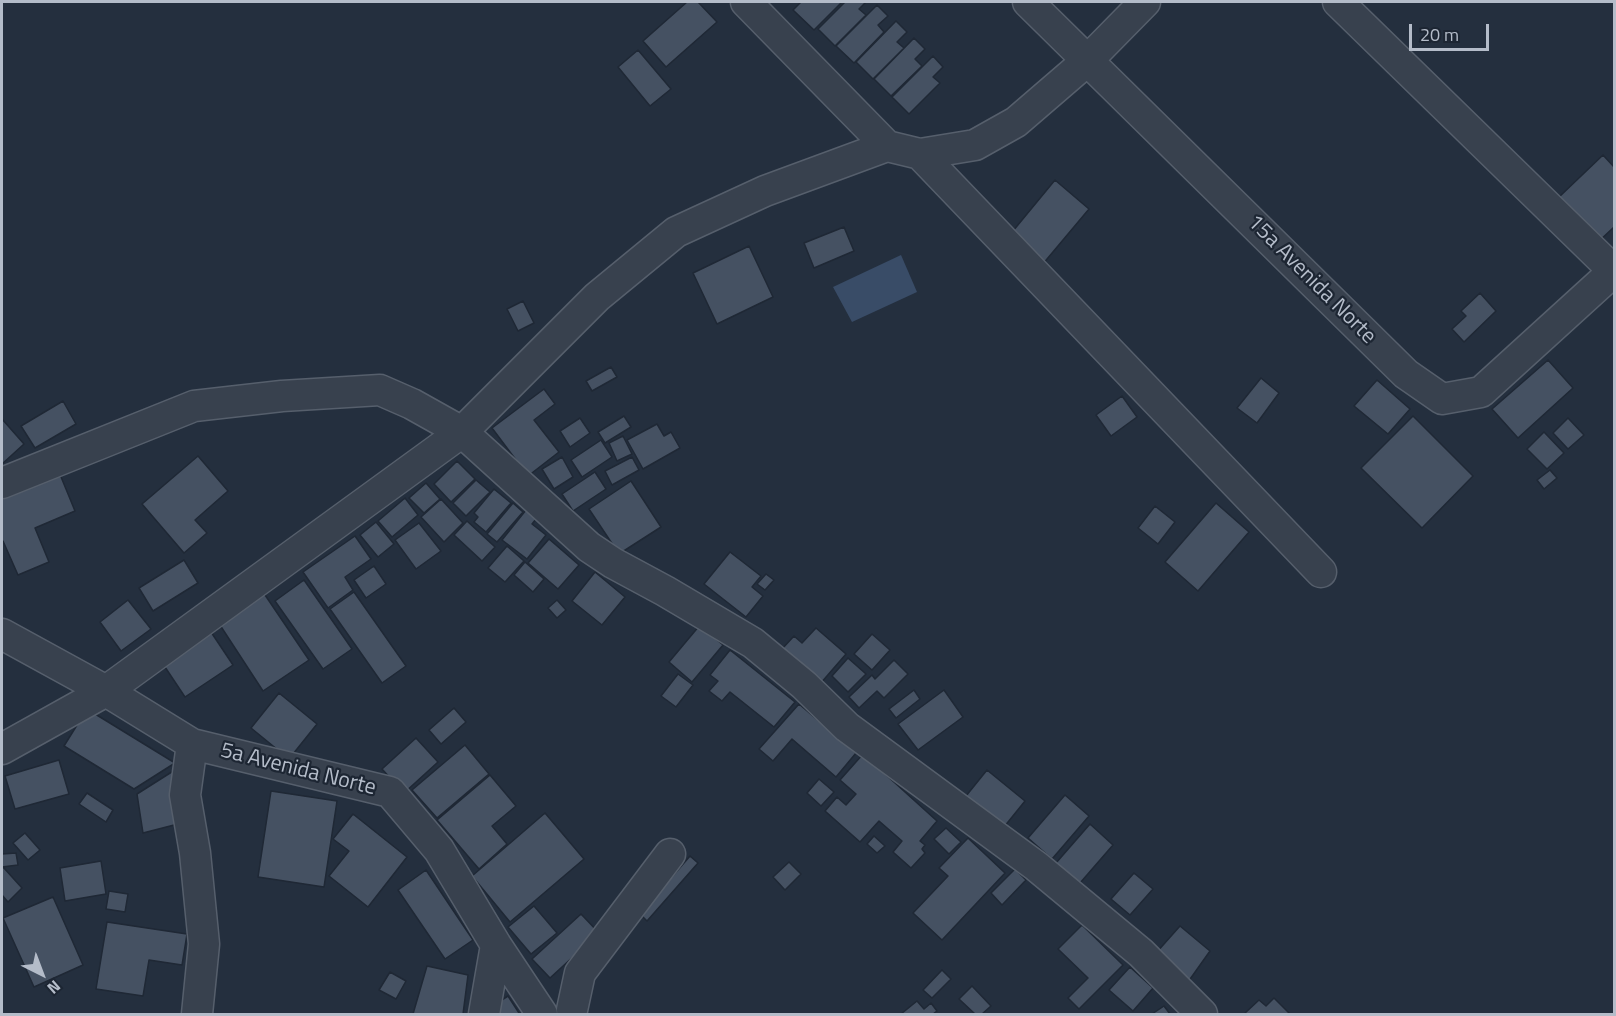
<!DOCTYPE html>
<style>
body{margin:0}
#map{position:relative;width:1616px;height:1016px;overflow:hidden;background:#242f3e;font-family:"Titillium Web",sans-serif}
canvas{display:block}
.frame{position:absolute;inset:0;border:3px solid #b4bcc9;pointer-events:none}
.north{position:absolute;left:12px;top:944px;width:60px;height:60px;-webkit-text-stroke:4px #1d2633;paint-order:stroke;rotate:138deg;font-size:16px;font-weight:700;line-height:24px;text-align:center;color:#b4bcc9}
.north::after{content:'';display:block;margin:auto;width:21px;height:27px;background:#b4bcc9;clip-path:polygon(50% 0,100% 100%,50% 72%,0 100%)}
.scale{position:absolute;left:1409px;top:24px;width:80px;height:27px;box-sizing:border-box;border:3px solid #b4bcc9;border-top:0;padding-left:8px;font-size:18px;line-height:21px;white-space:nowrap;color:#b4bcc9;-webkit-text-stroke:4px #1d2633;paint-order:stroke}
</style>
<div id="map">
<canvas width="1616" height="1016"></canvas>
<div class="frame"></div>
<div class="north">N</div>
<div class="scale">20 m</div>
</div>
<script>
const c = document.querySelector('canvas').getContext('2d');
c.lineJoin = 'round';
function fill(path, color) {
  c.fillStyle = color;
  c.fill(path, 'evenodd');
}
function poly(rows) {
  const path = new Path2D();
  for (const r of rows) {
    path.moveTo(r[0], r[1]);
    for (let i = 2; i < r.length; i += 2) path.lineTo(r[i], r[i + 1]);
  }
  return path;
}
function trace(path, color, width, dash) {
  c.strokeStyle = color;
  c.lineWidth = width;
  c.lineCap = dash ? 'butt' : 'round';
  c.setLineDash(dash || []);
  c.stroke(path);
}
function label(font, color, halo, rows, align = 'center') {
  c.font = font + ' "Titillium Web",sans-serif';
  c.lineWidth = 4.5;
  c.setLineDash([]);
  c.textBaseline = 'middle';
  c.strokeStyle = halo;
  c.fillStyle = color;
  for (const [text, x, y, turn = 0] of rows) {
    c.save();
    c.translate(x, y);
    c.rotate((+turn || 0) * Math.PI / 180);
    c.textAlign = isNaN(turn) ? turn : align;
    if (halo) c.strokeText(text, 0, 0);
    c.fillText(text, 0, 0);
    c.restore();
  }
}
const water = poly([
 [901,255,917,292,852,322,833,287]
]);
const building = poly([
 [687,2,698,2,717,22,666,67,643,41,687,2],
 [801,2,842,2,814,30,793,10,801,2],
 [845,2,866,2,859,9,866,15,835,46,818,29,845,2],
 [877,5,888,16,878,25,884,32,854,63,836,46,877,5],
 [896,21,907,32,897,42,904,48,873,79,856,62,896,21],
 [914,38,925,49,915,59,922,66,891,96,874,79,914,38],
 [638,50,671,89,650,106,618,67,638,50],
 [933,56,943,67,933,77,940,83,909,114,892,97,933,56],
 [1603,155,1614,167,1614,227,1598,242,1557,199,1603,155],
 [1055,180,1089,209,1042,265,1008,237,1055,180],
 [844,227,854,251,814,268,804,243,844,227],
 [749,246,773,297,717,324,693,273,749,246],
 [1480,293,1496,311,1464,342,1452,329,1466,316,1461,311,1480,293],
 [523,301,534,323,518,331,507,309,523,301],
 [1548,360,1573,388,1518,438,1492,409,1548,360],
 [611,367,617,377,592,391,586,381,611,367],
 [1261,378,1279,393,1257,423,1237,408,1261,378],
 [1377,380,1410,409,1388,434,1354,406,1377,380],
 [544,389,555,404,534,420,559,452,528,476,492,428,544,389],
 [1122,396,1137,417,1111,436,1096,415,1122,396],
 [63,401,76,424,35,448,21,426,63,401],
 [624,416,631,427,605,443,598,432,624,416],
 [1413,416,1473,476,1422,528,1361,468,1413,416],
 [580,418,590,433,570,447,560,431,580,418],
 [1568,418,1584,435,1568,449,1553,433,1568,418],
 [2,419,24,444,2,464,2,419],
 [657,424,664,436,671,432,680,448,643,469,627,440,657,424],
 [1544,432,1564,453,1547,469,1527,449,1544,432],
 [623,436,632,454,617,461,609,443,623,436],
 [601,440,612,457,582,477,571,460,601,440],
 [198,456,228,491,195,520,207,533,184,553,142,504,198,456],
 [562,457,573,477,554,489,542,469,562,457],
 [632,457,639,470,612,485,605,471,632,457],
 [457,461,475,479,451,502,434,484,457,461],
 [1550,470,1557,478,1544,489,1537,480,1550,470],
 [59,472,75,511,35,528,49,562,18,575,3,541,2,541,2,497,59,472],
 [595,472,606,489,573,511,562,494,595,472],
 [476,480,490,492,466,516,453,503,476,480],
 [631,481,661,527,619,554,589,509,631,481],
 [426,483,440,499,424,513,409,498,426,483],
 [494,489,511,503,486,532,474,522,478,517,474,513,494,489],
 [405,498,418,515,392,537,378,521,405,498],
 [441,499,463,523,444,542,421,517,441,499],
 [513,503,523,512,497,542,487,534,513,503],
 [1216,503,1249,532,1198,591,1165,562,1216,503],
 [530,505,540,514,532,524,546,535,527,559,502,540,530,505],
 [1155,506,1175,522,1158,544,1138,528,1155,506],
 [467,521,495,547,482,561,454,535,467,521],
 [376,522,394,544,378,557,360,535,376,522],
 [419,523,441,551,416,569,395,540,419,523],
 [355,536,371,559,345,577,353,590,328,608,303,572,355,536],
 [549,539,579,565,558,589,528,563,549,539],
 [507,546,524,561,505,582,488,568,507,546],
 [730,552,761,576,752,587,763,596,746,617,704,584,730,552],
 [184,560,198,583,153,611,139,588,184,560],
 [525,562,544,579,533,592,514,575,525,562],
 [374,566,386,584,366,598,354,580,374,566],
 [595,572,625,597,602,625,572,601,595,572],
 [766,574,774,580,765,590,757,584,766,574],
 [304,580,352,649,323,669,275,601,304,580],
 [263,592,309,660,263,691,218,622,263,592],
 [354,592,406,666,382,683,330,609,354,592],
 [128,600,151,629,121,651,100,622,128,600],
 [557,600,566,610,557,618,548,608,557,600],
 [700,625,723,645,692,682,669,662,700,625],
 [816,628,846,654,820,684,782,649,794,636,802,643,816,628],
 [211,632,233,665,185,697,163,664,211,632],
 [872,634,890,650,872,670,854,654,872,634],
 [730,650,795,702,774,727,730,692,722,701,709,691,718,681,710,675,730,650],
 [848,658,866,674,848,692,832,676,848,658],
 [894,660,908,674,884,698,877,691,859,708,849,697,872,675,875,679,894,660],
 [678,674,693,685,676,707,661,696,678,674],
 [914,690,920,699,896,718,889,709,914,690],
 [944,690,963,717,918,750,898,724,944,690],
 [279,693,317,724,289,759,251,728,279,693],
 [799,704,856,753,836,777,792,739,773,761,759,749,799,704],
 [454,708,466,722,441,744,429,730,454,708],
 [87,709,175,763,134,789,64,746,87,709],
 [416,738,438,762,404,793,382,769,416,738],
 [465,745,489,774,437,818,412,790,465,745],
 [863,754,937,821,920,841,925,845,922,849,925,853,911,868,893,852,902,841,879,821,860,842,825,811,837,797,846,805,856,794,840,780,863,754],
 [59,760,69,794,15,809,5,776,59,760],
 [178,768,178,824,143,833,137,794,178,768],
 [987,770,1025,801,1004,827,966,796,987,770],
 [490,775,516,806,492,826,507,844,479,869,437,820,490,775],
 [819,779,834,792,821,806,807,793,819,779],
 [271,791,337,801,324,887,258,877,271,791],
 [87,793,113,810,106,822,79,804,87,793],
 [1065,795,1089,816,1052,859,1028,838,1065,795],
 [545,813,584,859,510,922,472,876,545,813],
 [353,814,407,857,368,907,329,876,349,851,333,839,353,814],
 [1090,824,1113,845,1080,883,1056,863,1090,824],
 [946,828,961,842,949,854,934,839,946,828],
 [25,833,40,850,28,860,13,843,25,833],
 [874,836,885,846,877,853,867,844,874,836],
 [968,838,1005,873,942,940,913,913,948,876,939,868,968,838],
 [16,853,18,865,2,867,2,854,16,853],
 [690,856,698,863,647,921,640,914,690,856],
 [101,861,106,894,65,901,60,868,101,861],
 [789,862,801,874,785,890,773,877,789,862],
 [3,867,22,888,8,902,2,895,2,869,3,867],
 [1015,869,1026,880,1002,905,991,893,1015,869],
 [426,870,473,940,445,959,398,890,426,870],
 [1134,873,1153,889,1130,915,1111,899,1134,873],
 [109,891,128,894,125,912,106,909,109,891],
 [53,897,83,965,34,987,3,918,53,897],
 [534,906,557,933,531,954,508,927,534,906],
 [581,914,599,933,550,978,532,959,581,914],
 [107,922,187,934,182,965,149,960,143,996,96,989,107,922],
 [1082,925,1123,965,1079,1009,1068,998,1088,978,1058,949,1082,925],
 [1180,926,1210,951,1188,982,1156,953,1180,926],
 [427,966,468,975,463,1014,413,1014,427,966],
 [1130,967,1153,988,1133,1011,1109,990,1130,967],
 [942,970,951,979,932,998,923,990,942,970],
 [390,972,406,981,396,999,379,990,390,972],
 [972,986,991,1006,982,1014,975,1014,959,999,972,986],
 [508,996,519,1013,516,1014,496,1014,491,1007,508,996],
 [1274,998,1290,1014,1244,1014,1259,1000,1266,1006,1274,998],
 [917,1001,924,1009,931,1003,937,1011,933,1014,901,1014,917,1001],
 [1164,1006,1170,1014,1152,1014,1164,1006]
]);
const street = poly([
 [746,2,887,146],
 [1028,2,1406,374,1442,399,1481,392,1614,271],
 [1338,2,1614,271],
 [920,154,1321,572],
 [2,483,194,406,282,396,380,390,412,404,462,432,589,547,613,563,665,591,753,643,804,685,847,727,1036,866,1141,953,1202,1014],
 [2,634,106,691,192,744,390,792,439,850,496,945,542,1014],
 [192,744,185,795,195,853,204,944,197,1014],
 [2,749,106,691,462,432,597,297,676,232,765,191,887,146,920,154,975,145,1016,122,1088,60,1145,2],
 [572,1010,580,973,670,854],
 [484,1014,496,945]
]);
const streetNames = [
 ["15a Avenida Norte",1311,280,45],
 ["5a Avenida Norte",298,770,14]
];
fill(water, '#394c67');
fill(building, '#455162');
trace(building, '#1f2835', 1.5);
trace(street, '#565f6c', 33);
trace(street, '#38414e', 30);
label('22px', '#b4bcc9', '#1d2633', streetNames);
</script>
